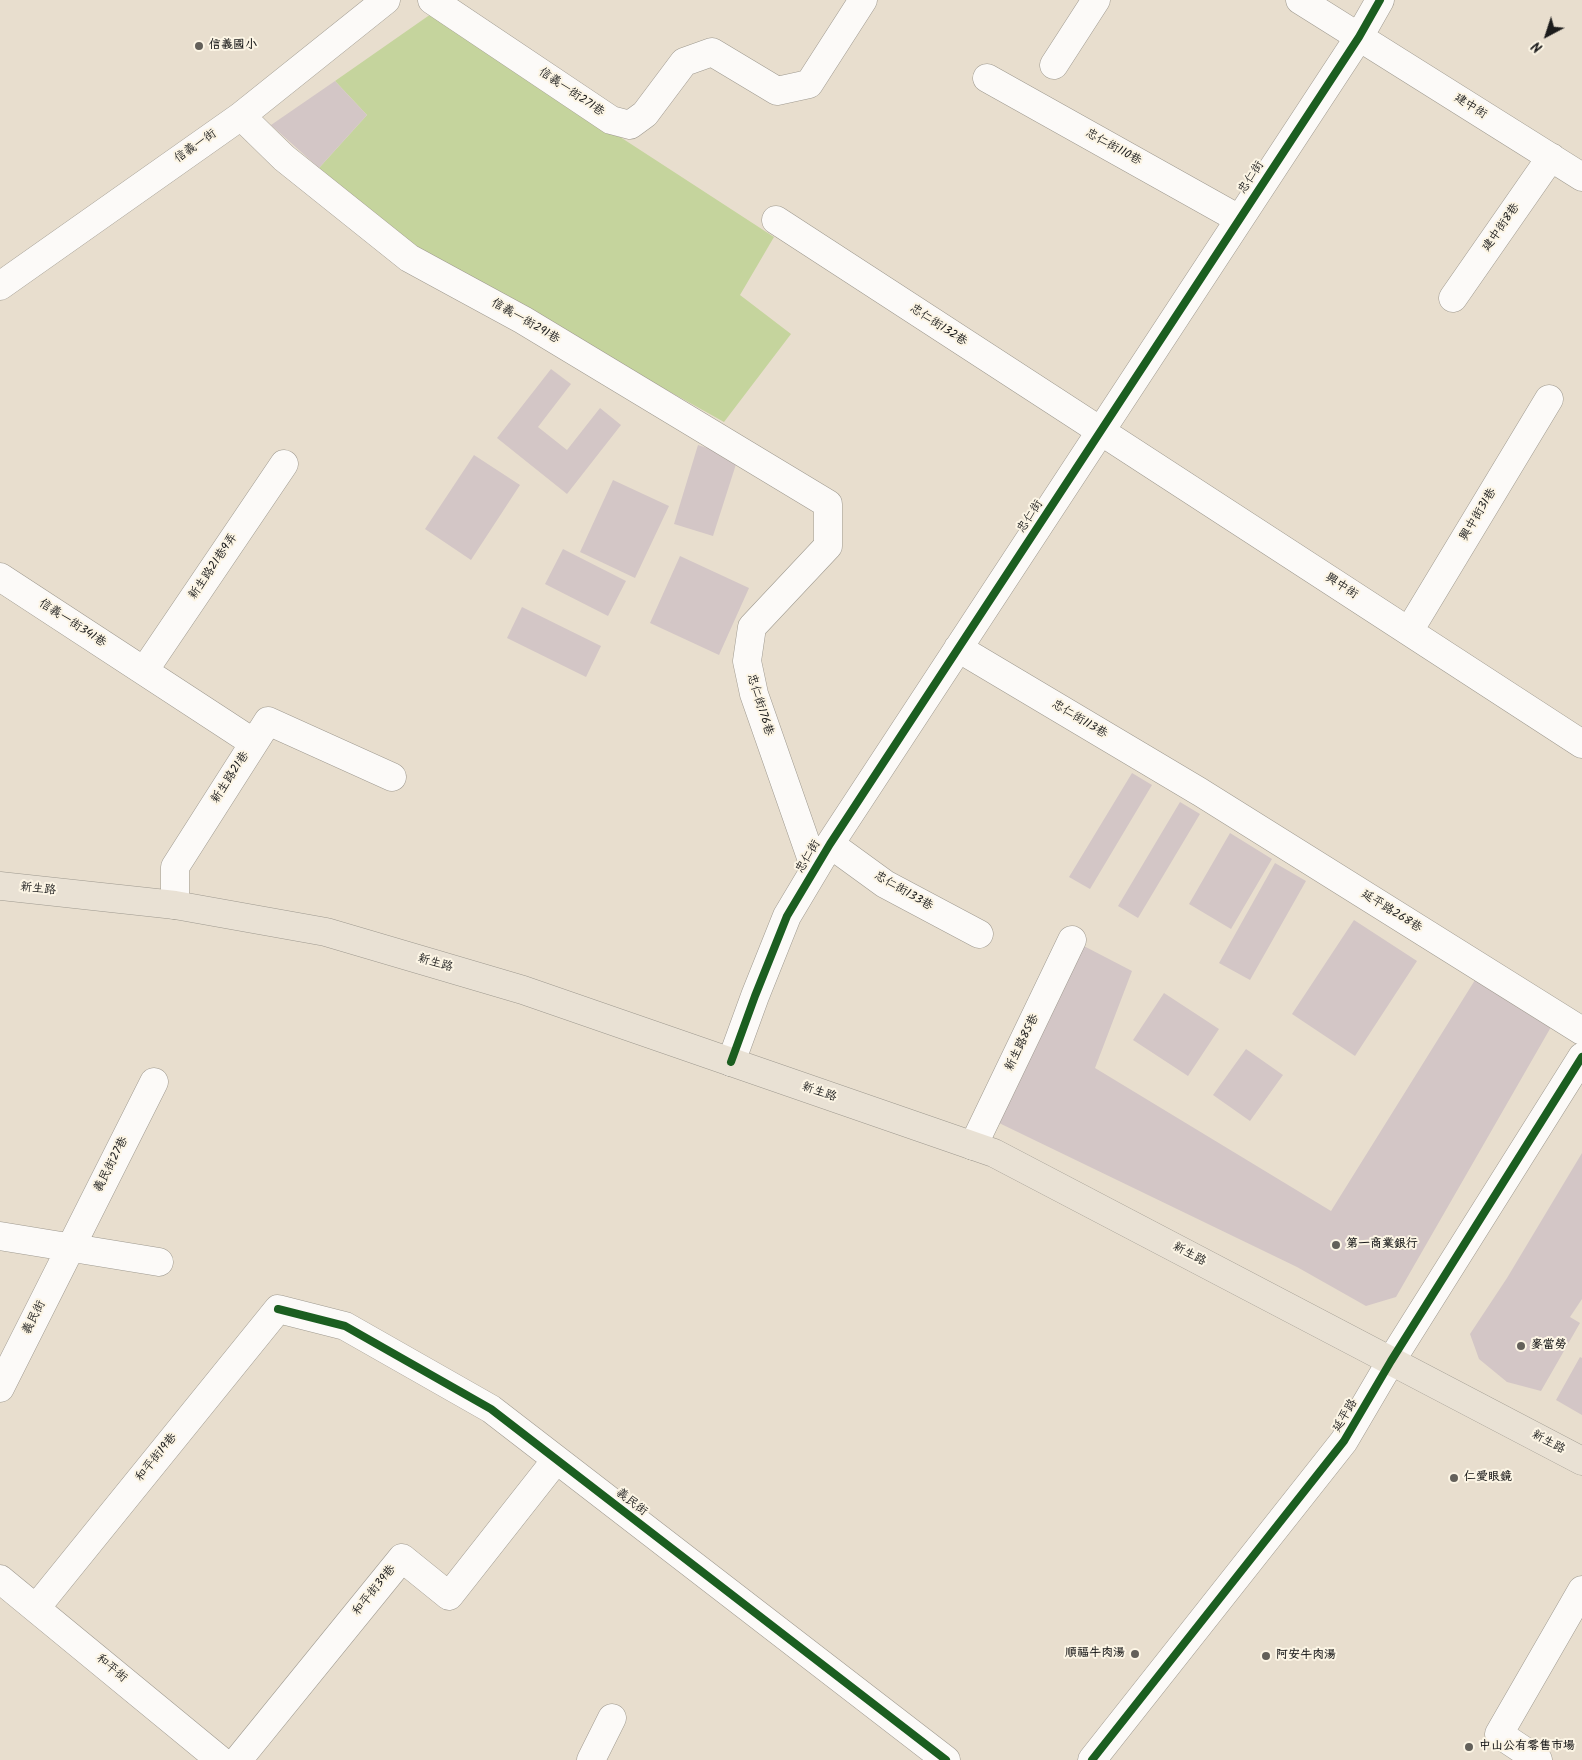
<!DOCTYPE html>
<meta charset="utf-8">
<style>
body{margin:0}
#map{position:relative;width:1582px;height:1760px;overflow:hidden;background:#e8dece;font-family:Kalam,sans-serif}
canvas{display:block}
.north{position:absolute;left:1522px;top:10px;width:50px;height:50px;-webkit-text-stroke:4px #fcf5e5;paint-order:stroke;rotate:220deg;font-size:14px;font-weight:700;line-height:20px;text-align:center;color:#1c1c1c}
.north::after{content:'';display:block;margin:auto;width:18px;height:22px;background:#1c1c1c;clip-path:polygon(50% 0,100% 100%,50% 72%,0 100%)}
</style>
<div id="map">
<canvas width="1582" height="1760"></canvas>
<div class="north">N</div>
</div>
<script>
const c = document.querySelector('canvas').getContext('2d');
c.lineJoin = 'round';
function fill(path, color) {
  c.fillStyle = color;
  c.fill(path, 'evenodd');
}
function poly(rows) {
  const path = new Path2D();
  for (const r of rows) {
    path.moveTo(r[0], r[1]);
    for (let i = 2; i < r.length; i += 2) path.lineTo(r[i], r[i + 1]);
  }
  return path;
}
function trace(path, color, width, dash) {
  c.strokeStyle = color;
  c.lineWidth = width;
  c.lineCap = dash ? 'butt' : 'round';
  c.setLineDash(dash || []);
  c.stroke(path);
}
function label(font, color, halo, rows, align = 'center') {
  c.font = font + ' Kalam,"LXGW WenKai TC",sans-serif';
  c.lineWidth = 4;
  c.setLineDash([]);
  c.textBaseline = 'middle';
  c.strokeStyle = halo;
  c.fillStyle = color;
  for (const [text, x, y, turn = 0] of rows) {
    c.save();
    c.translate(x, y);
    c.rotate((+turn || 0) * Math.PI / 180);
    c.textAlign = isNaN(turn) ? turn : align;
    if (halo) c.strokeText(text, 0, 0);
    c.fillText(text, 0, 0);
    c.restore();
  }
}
const green = poly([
 [431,14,774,237,740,295,791,334,724,422,414,249,319,168,367,115,335,81]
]);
const building = poly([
 [335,81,367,115,319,168,271,125],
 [551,369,571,384,538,427,567,450,600,408,621,425,567,494,497,438],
 [698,445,738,458,713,536,674,524],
 [474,455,520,485,471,560,425,529],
 [613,480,669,506,635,578,580,552],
 [563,549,626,581,608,616,545,584],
 [680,556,749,588,719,655,650,623],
 [522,607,601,646,586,677,507,638],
 [1132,773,1152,785,1090,889,1069,877],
 [1180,802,1200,814,1138,918,1118,906],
 [1230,833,1272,859,1231,929,1189,904],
 [1275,863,1306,881,1250,980,1219,963],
 [1354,920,1417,961,1355,1056,1292,1014],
 [1078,943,1132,971,1095,1068,1331,1211,1475,980,1551,1027,1396,1297,1366,1306,1297,1267,997,1122],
 [1164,993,1219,1029,1188,1076,1133,1040],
 [1246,1049,1283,1075,1250,1121,1213,1095],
 [1582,1153,1582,1299,1570,1317,1580,1323,1541,1391,1507,1382,1479,1359,1470,1334,1507,1278],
 [1580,1357,1582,1358,1582,1415,1556,1400]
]);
const minor = poly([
 [432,0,611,120,630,125,645,114,684,62,712,52,777,91,809,84,863,0],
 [1300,0,1582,177],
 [1054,65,1096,0],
 [987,78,1239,219],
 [241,116,284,158,409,258,523,320,828,504,828,546,752,627,747,661,754,694,815,869],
 [776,220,1582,744],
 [0,286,241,116,386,0],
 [1453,298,1551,157],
 [0,577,254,743,175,867,175,905],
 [1409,631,1549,399],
 [958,648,1200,792,1582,1031],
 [144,671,284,464],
 [254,743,268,721,392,777],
 [830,844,885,884,979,934],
 [731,1062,755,996,787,916,830,844,1359,37,1380,0],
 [973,1146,1072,940],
 [0,1236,159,1262],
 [0,1388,154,1082],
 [0,1579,220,1760],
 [36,1608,278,1309,345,1326,491,1409,946,1760],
 [238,1760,402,1558,449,1596,556,1460],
 [591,1760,612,1718],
 [1092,1760,1344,1441,1391,1361,1582,1057],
 [1538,1760,1499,1734,1582,1590]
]);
const major = poly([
 [0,886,175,905,326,932,523,990,994,1153,1582,1461]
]);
const cycleway = poly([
 [731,1062,755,996,787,916,830,844,1359,37,1380,0],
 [278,1309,345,1326,491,1409,946,1760],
 [1092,1760,1344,1441,1391,1361,1582,1057]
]);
const markers = [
 [199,46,5,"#63605a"],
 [1336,1245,5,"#63605a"],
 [1521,1346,5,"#63605a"],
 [1454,1478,5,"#63605a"],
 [1135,1654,5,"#63605a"],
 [1266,1656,5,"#63605a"],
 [1469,1747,5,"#63605a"]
];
const poiNames = [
 ["信義國小",209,46],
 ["第一商業銀行",1346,1245],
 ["麥當勞",1531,1346],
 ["仁愛眼鏡",1464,1478],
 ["順福牛肉湯",1125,1654,"right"],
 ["阿安牛肉湯",1276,1656],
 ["中山公有零售市場",1479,1747]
];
const streetNames = [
 ["信義一街271巷",571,93,34],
 ["建中街",1470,107,32],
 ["信義一街",196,147,-35],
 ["忠仁街110巷",1113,148,29],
 ["忠仁街",1252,178,-57],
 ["建中街8巷",1502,228,-55],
 ["信義一街291巷",525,322,30],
 ["忠仁街132巷",938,326,33],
 ["興中街31巷",1479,515,-59],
 ["忠仁街",1031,517,-57],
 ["新生路21巷9弄",214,567,-56],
 ["興中街",1341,587,33],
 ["信義一街341巷",72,624,33],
 ["忠仁街176巷",759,705,73],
 ["忠仁街113巷",1079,720,31],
 ["新生路21巷",231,778,-57],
 ["忠仁街",809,857,-59],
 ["新生路",38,890,6],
 ["忠仁街133巷",903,892,30],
 ["延平路268巷",1391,912,32],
 ["新生路",435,964,16],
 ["新生路85巷",1023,1043,-64],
 ["新生路",819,1093,19],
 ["義民街27巷",112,1165,-63],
 ["新生路",1189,1255,28],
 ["義民街",35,1318,-63],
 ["延平路",1346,1416,-59],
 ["新生路",1548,1443,28],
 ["和平街19巷",157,1458,-51],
 ["義民街",631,1503,38],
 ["和平街39巷",375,1591,-51],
 ["和平街",111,1669,40]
];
fill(green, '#c5d49d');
fill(building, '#d3c6c6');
trace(minor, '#9e998f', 29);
trace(major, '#9e998f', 29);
trace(minor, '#fcfaf8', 28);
trace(major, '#e9e1d4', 28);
trace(cycleway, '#1b5e20', 8);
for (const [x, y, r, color] of markers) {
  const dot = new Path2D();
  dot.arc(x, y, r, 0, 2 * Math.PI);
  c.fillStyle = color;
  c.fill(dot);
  trace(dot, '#fcf5e5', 2);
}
label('bold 12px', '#1c1c1c', '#fcf5e5', poiNames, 'left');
label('12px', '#1c1c1c', '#fcf5e5', streetNames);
</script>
